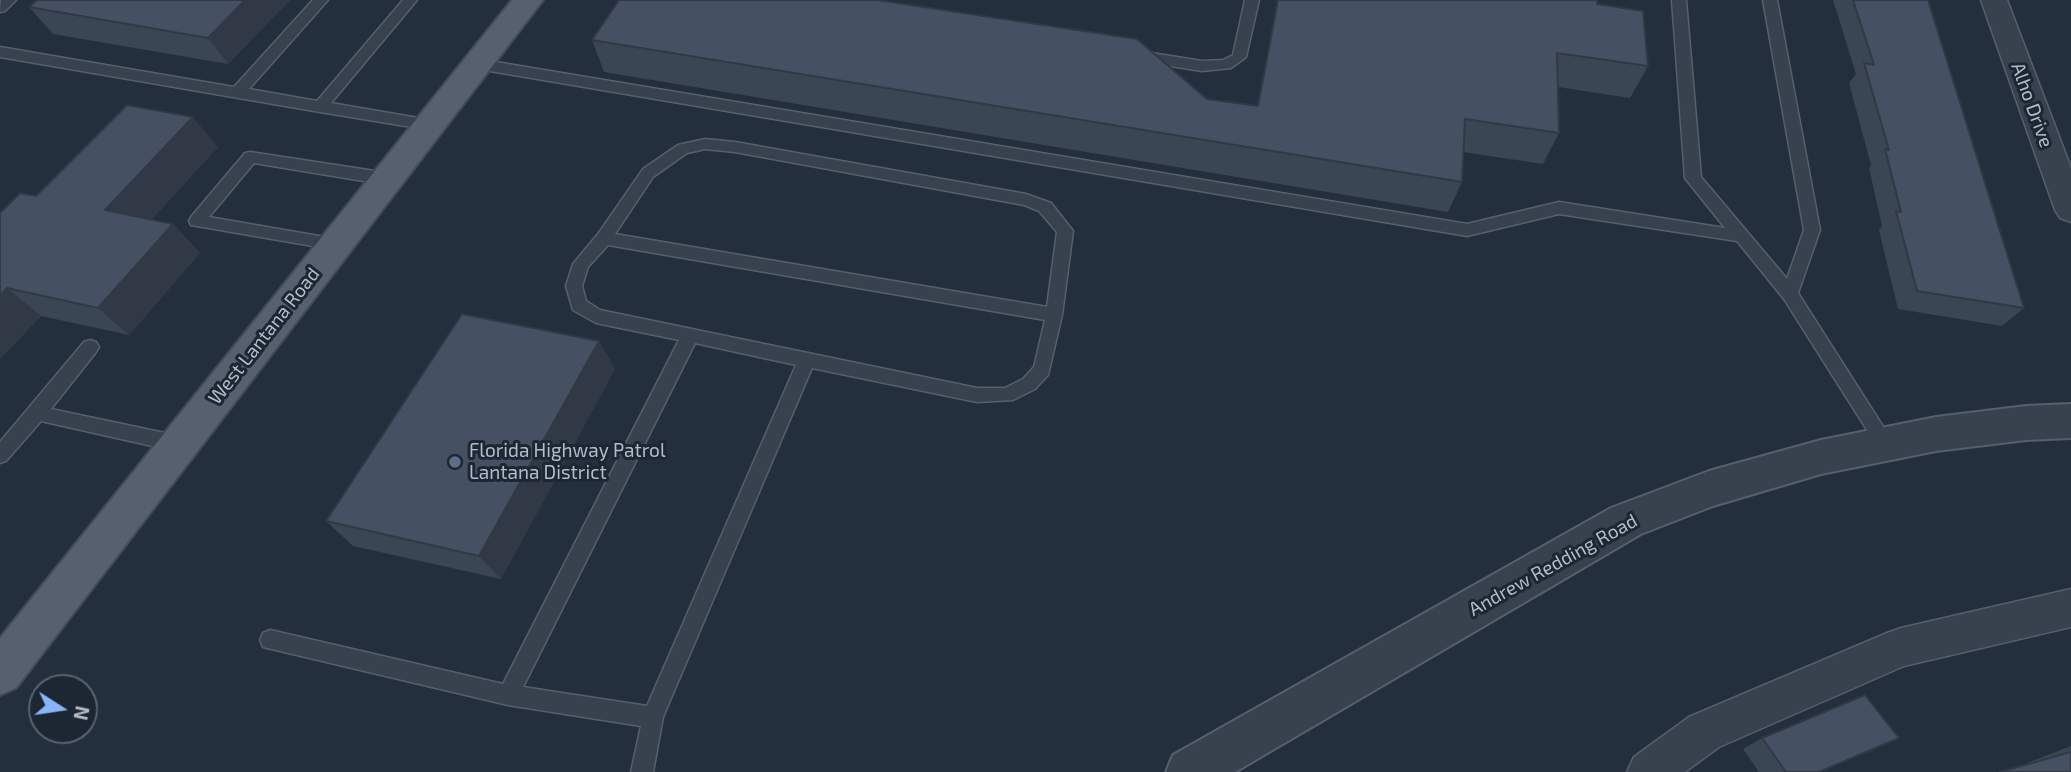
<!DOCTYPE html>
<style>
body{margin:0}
#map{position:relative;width:2071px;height:772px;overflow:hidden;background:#242f3e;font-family:"Exo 2",sans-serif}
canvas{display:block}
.north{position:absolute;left:28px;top:674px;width:70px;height:70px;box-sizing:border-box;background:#1d2633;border:2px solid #59626f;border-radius:50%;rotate:102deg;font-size:19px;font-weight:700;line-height:28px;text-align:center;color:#b4bcc9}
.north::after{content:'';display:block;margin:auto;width:24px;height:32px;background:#8ab4f8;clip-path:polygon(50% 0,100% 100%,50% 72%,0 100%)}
</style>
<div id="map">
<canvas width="2071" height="772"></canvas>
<div class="north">N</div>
</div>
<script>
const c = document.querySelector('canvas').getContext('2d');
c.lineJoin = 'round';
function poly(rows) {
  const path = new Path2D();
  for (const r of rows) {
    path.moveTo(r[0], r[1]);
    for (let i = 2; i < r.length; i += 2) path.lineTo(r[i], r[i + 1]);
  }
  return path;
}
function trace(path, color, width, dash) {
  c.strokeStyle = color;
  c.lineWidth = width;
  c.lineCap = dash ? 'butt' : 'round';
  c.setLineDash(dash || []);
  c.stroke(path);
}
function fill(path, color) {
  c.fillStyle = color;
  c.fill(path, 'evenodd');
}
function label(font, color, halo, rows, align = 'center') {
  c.font = font + ' "Exo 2",sans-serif';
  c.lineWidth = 6;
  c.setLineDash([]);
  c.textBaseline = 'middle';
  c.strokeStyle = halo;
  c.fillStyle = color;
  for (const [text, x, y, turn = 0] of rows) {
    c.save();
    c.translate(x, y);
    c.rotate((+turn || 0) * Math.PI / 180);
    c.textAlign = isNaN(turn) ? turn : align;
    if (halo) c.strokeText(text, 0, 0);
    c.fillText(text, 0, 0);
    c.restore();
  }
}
const service = poly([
 [16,0,5,11,0,12,1,0,16,0],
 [313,0,328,0,249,89,317,101,403,0,417,0,331,103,430,120,435,121,437,125,435,129,430,130,320,112,0,57,0,47,234,87,313,0],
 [1245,0,1259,0,1246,57,1231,68,1202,71,1139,61,1132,56,1139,51,1202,61,1223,60,1233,55,1245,0],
 [1672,0,1686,0,1701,177,1787,279,1804,230,1763,0,1777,0,1820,230,1798,293,1891,439,1894,444,1891,449,1885,452,1879,449,1784,299,1737,241,1559,214,1467,236,478,69,471,64,478,59,1467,224,1559,202,1725,228,1685,178,1672,0],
 [705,139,735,142,1026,194,1051,203,1073,231,1062,315,1048,375,1035,389,1013,400,977,402,812,368,663,717,653,772,631,772,641,726,508,705,263,647,260,640,263,633,270,630,503,684,679,340,596,323,573,310,566,286,573,264,598,234,643,169,678,145,705,139],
 [705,149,735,152,1024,205,1039,211,1057,232,1047,307,615,234,653,177,687,153,705,149],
 [608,245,1045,320,1034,367,1023,379,1005,388,977,388,600,310,586,301,582,286,588,267,608,245],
 [695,343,796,365,647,706,523,687,695,343],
 [250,152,388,173,396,179,388,185,254,163,209,217,342,240,344,244,342,248,336,250,191,225,189,221,191,217,245,153,250,152],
 [90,340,96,342,99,347,96,352,51,409,179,436,185,439,188,444,185,449,179,452,41,421,6,461,0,463,0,442,84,342,90,340]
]);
const minor = poly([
 [1981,0,2007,0,2071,168,2071,222,2060,218,2055,210,1981,0],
 [2071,589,2071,627,1904,666,1719,747,1685,772,1627,772,1634,757,1689,717,1887,633,1901,628,2071,589]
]);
const tertiary = poly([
 [2071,404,2071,438,2026,440,1936,451,1821,474,1713,506,1641,534,1235,772,1166,772,1173,755,1611,508,1709,471,1821,440,1936,417,2026,406,2071,404]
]);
const primary = poly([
 [512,0,543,0,16,688,0,695,0,638,512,0]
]);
const wall = poly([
 [290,0,228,64,53,34,29,7],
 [1278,0,1597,0,1597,4,1648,66,1630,98,1558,87,1559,133,1543,164,1463,152,1462,182,1448,212,604,72,592,40,1257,106],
 [1833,0,1928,0,2024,308,2002,326,1898,309,1879,230,1882,226,1869,168,1871,165,1849,83,1856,74],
 [218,147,151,220,173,224,200,253,129,335,41,316,0,359,0,213],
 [599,341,615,369,501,579,353,546,326,521],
 [1762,738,1875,749,1821,772,1759,772,1743,749],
 [2071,746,2071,772,2028,764,2027,763]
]);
const shadedWall = poly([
 [245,0,290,0,228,64,208,38],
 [193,117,218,147,133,239,105,210],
 [173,224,200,253,129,335,98,308],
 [7,288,41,316,0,359,0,296],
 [599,341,615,369,501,579,479,556],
 [1899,738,1821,772,1819,772]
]);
const building = poly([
 [37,0,245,0,208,38,29,7,37,0],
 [619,0,877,0,1137,39,1207,99,1258,106,1278,0,1597,0,1597,4,1643,11,1648,66,1557,53,1559,133,1465,119,1462,182,592,40,619,0],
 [1853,0,1928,0,2024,308,1917,291,1896,211,1901,212,1885,149,1889,150,1864,63,1874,65,1853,0],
 [127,105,193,117,105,210,173,224,98,308,7,288,0,296,0,213,20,193,36,196,127,105],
 [462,314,599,341,479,556,326,521,462,314],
 [1865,695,1899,738,1819,772,1786,772,1762,738,1865,695],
 [2071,752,2071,772,2000,772,2071,752]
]);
const markers = [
 [455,462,7,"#5c6f8a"]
];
const streetNames = [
 ["Alho Drive",2032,105,70],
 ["West Lantana Road",264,336,-52],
 ["Andrew Redding Road",1553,565,-29]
];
const poiNames = [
 ["Florida Highway Patrol",469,451],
 ["Lantana District",469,473]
];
trace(service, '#565f6c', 3);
trace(minor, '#565f6c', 3);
trace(tertiary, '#565f6c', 4);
trace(primary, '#414a57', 4);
fill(service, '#38414e');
fill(minor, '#38414e');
fill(tertiary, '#38414e');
fill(primary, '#56606e');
fill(wall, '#3b4654');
fill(shadedWall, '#303945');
fill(building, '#455162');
trace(building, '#303945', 2);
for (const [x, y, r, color] of markers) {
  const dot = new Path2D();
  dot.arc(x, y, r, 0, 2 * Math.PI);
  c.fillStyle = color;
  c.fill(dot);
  trace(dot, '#1d2633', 2.5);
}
label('19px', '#b4bcc9', '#1d2633', streetNames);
label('19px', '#b4bcc9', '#1d2633', poiNames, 'left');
</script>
